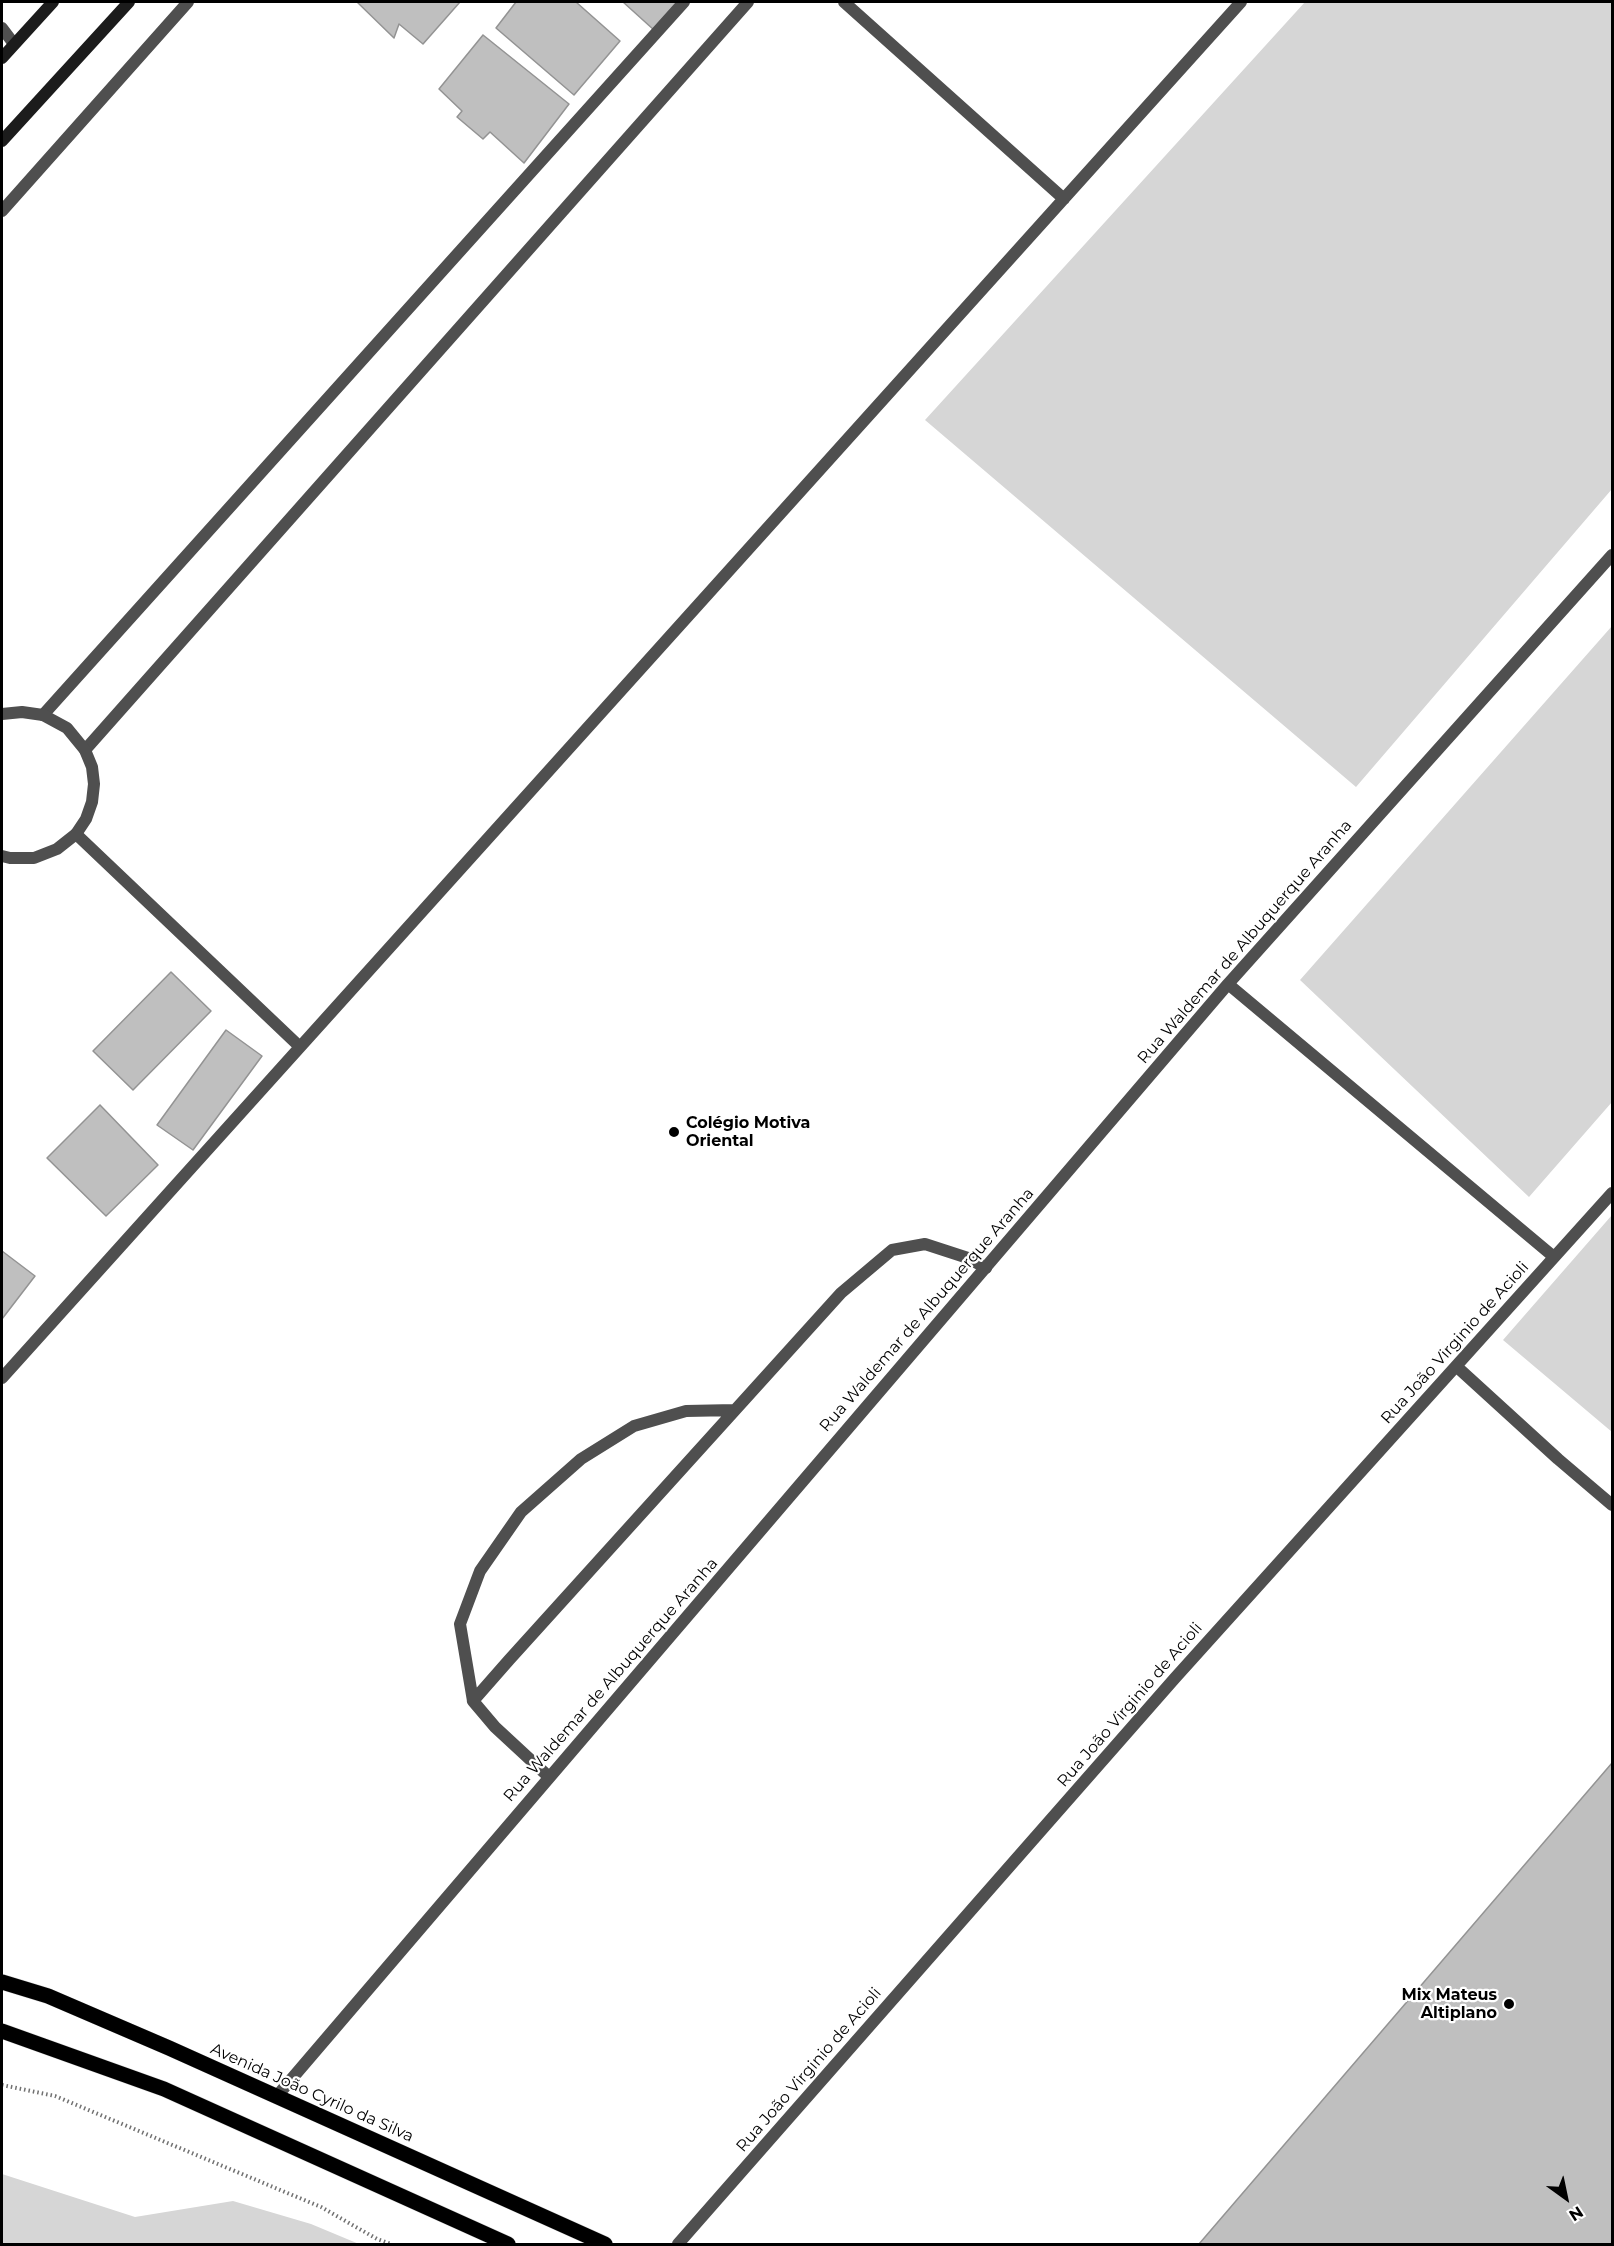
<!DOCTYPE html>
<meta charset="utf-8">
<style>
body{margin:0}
#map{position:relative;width:1614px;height:2246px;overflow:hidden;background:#fff;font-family:Montserrat,sans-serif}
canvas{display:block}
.frame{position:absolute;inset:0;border:3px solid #000;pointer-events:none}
.north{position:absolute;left:1536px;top:2168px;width:60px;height:60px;-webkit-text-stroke:4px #fff;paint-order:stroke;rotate:147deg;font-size:16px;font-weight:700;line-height:24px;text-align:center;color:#000}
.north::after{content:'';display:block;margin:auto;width:21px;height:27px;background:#000;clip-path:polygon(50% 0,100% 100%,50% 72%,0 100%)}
</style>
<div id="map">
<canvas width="1614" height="2246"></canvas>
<div class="frame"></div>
<div class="north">N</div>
</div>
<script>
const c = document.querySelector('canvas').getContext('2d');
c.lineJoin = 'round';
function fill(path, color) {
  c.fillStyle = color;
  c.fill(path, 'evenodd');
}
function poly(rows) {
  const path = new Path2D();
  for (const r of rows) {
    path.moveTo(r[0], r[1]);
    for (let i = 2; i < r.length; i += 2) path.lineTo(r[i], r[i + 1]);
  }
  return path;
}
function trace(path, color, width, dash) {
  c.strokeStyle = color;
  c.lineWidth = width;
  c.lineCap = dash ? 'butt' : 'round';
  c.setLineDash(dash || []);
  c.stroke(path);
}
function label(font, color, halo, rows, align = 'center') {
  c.font = font + ' Montserrat,sans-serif';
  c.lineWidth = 4.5;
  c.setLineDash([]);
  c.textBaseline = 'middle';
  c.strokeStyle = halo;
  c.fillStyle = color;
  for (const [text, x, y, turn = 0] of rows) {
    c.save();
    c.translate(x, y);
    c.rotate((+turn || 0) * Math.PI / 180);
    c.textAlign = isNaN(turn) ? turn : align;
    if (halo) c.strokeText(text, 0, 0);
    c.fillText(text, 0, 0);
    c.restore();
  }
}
const green = poly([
 [1305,2,1612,2,1612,489,1356,787,925,420],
 [1612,626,1612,1102,1529,1197,1300,980],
 [1612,1215,1612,1432,1503,1340],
 [2,2174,135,2217,233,2201,311,2224,359,2244,2,2244]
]);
const building = poly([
 [357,2,460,2,423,44,399,24,394,38,357,2],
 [516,2,576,2,620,41,574,95,496,28,516,2],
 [623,2,680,2,654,30,623,2],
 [483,35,569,104,524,163,490,132,483,139,457,117,462,111,439,89,483,35],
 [171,972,211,1011,133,1090,93,1051,171,972],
 [226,1030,262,1056,193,1150,157,1125,226,1030],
 [100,1105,158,1165,106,1216,47,1158,100,1105],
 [2,1251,35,1276,2,1319,2,1251],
 [1612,1763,1612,2244,1199,2244,1612,1763]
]);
const path = poly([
 [2,2085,55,2096,321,2207,377,2239,391,2244]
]);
const lane = poly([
 [844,2,1064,199],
 [2,211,188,2],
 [43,715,684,2],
 [85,750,748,2],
 [76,834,299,1046],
 [2,1378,1241,2],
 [473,1701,460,1624,480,1571,521,1512,581,1459,634,1426,686,1411,735,1410],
 [549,1777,495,1727,473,1701,509,1660,841,1293,892,1250,925,1244,968,1258,986,1268]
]);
const street = poly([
 [2,28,14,44],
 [2,714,22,712,43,715,67,728,85,750,92,767,94,784,92,802,86,819,76,834,57,849,34,858,10,858,2,856],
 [1228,984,1554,1257],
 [1456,1366,1558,1459,1612,1505],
 [277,2096,1228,984,1612,555],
 [678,2244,1175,1678,1612,1193]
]);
const secondary = poly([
 [2,58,53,2],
 [2,141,129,2]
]);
const primary = poly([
 [2,1982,48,1996,169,2048,605,2244],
 [2,2031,164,2089,508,2244]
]);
const markers = [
 [674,1132,6,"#000"],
 [1509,2004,6,"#000"]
];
const streetNames = [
 ["Rua Waldemar de Albuquerque Aranha",1245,942,-49],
 ["Rua Waldemar de Albuquerque Aranha",927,1310,-49],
 ["Rua João Virginio de Acioli",1455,1343,-48],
 ["Rua Waldemar de Albuquerque Aranha",611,1680,-49],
 ["Rua João Virginio de Acioli",1130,1705,-49],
 ["Rua João Virginio de Acioli",809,2070,-49],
 ["Avenida João Cyrilo da Silva",312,2093,24]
];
const poiNames = [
 ["Colégio Motiva",686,1123],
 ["Oriental",686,1141],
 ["Mix Mateus",1497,1995,"right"],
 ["Altiplano",1497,2013,"right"]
];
fill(green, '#d6d6d6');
fill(building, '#bfbfbf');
trace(building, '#939393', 1.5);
trace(primary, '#dbdbdb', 16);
trace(path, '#717171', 4, [1.5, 3]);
trace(lane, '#4f4f4f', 12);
trace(street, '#4f4f4f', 12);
trace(secondary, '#1c1c1c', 12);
trace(primary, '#000', 15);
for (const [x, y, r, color] of markers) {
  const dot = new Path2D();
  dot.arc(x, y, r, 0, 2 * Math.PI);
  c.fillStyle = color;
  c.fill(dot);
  trace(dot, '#fff', 2);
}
label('16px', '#000', '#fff', streetNames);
label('bold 16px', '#000', '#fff', poiNames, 'left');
</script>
